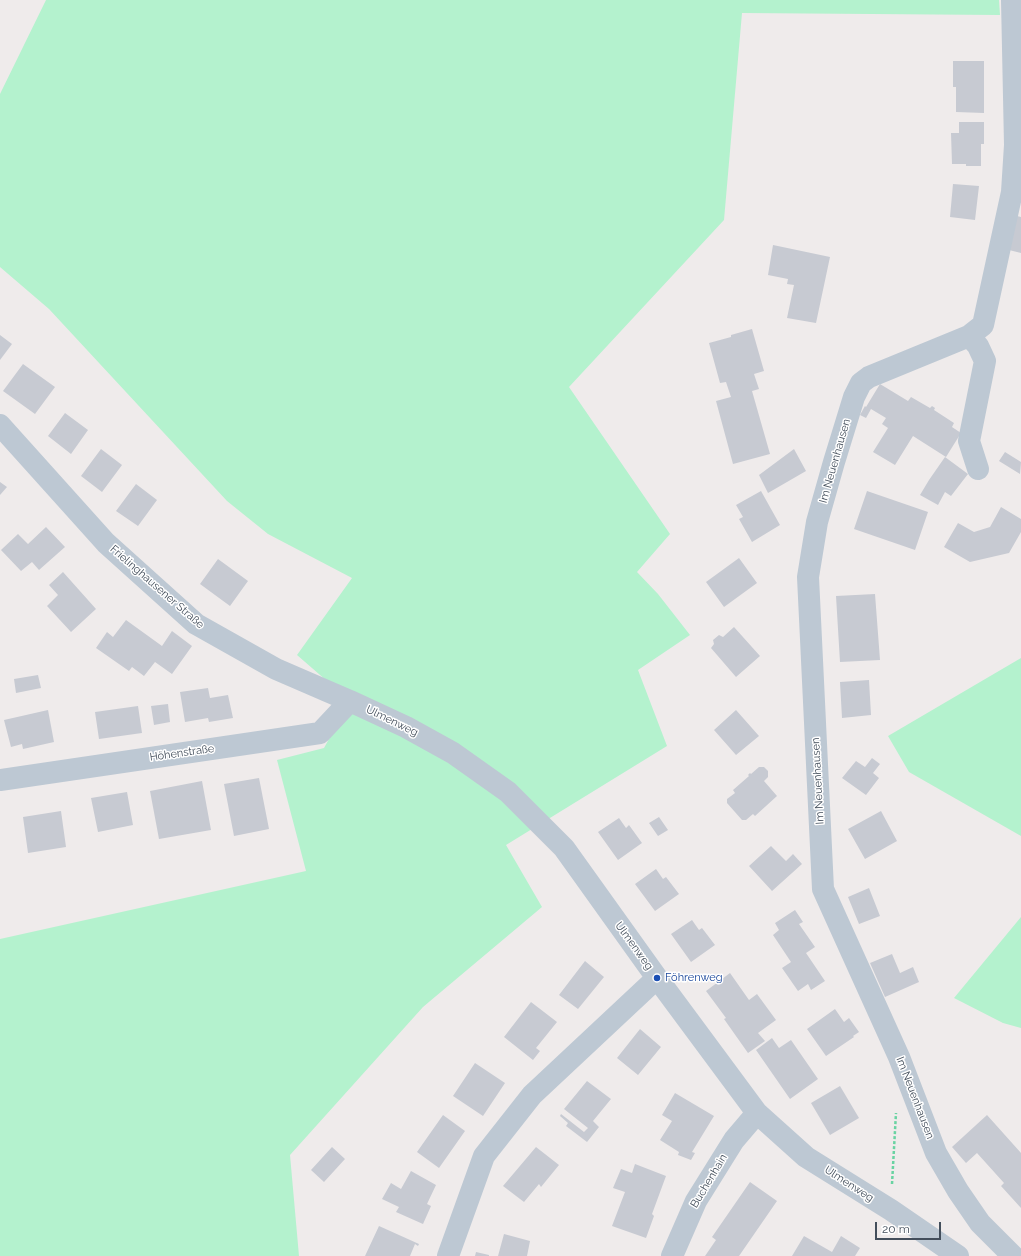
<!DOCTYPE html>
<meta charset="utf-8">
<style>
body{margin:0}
#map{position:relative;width:1021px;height:1256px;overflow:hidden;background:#efebeb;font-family:Raleway,sans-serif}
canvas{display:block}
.scale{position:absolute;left:875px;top:1222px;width:66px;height:18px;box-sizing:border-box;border:2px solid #434e5b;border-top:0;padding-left:5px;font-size:12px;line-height:14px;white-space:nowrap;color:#434e5b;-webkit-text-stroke:3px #fff;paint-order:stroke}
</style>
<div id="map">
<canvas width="1021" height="1256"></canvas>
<div class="scale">20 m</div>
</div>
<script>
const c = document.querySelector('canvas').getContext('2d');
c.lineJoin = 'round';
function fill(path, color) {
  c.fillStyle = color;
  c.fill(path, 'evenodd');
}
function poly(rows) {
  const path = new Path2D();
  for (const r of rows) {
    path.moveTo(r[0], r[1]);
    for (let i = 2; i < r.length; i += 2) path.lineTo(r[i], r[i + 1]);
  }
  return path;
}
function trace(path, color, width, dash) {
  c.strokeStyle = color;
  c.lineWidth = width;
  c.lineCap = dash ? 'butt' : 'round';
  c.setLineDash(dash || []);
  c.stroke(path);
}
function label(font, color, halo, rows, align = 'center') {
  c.font = font + ' Raleway,sans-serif';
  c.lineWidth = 3;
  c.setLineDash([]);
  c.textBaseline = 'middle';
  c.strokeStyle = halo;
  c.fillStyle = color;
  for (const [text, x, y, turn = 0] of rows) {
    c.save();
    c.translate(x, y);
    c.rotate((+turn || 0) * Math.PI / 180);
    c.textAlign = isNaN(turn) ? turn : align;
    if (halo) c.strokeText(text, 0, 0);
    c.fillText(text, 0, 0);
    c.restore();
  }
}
const green = poly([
 [46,0,999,0,1000,15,742,13,724,220,569,387,670,534,637,572,658,594,690,635,638,670,667,746,506,845,542,907,423,1007,290,1155,299,1256,0,1256,0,939,306,871,277,760,324,748,350,701,297,655,352,578,268,534,227,501,49,309,0,267,0,94],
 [1021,658,1021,836,909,772,888,736],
 [1021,917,1021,1028,1003,1023,954,998]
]);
const building = poly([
 [953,61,984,61,984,113,956,112,956,87,953,87],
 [959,122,984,122,984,144,981,144,981,166,966,166,966,164,952,164,951,133,959,133],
 [953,184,979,186,975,220,950,217],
 [1017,216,1021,217,1021,253,1009,250],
 [773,245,830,257,816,323,787,318,794,285,787,284,788,279,768,275],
 [752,329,764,371,754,374,759,389,752,391,770,454,733,464,716,401,731,397,726,382,720,383,709,343,731,337,731,335],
 [0,335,12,344,0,360],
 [23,364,55,387,35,414,3,391],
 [880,384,908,401,911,397,930,408,932,406,935,408,934,410,954,423,952,427,961,433,946,457,913,436,895,465,873,452,888,428,882,424,886,418,871,409,866,418,860,415,865,406,866,407],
 [65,413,88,430,71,454,48,436],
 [101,449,122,465,102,492,81,476],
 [794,449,806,471,768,493,759,475],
 [1005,452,1021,462,1020,474,999,461],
 [945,457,968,474,951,496,945,492,938,505,920,495,929,480],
 [0,482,7,487,0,495],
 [136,484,157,500,138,526,116,511],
 [761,491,780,525,752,542,739,519,743,517,736,505],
 [867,491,928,512,915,550,854,529],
 [1001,507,1021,519,1021,532,1009,553,970,562,944,547,958,523,974,532,990,527],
 [46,527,65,547,39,570,32,562,21,571,1,550,18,534,28,544],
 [739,558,757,583,724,607,706,582],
 [218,559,248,581,230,606,200,584],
 [63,572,96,609,71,632,47,606,58,595,49,585],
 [875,594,880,660,840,662,836,596],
 [126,620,162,646,172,631,192,646,172,674,155,662,144,676,132,667,129,671,96,648,107,632,113,637],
 [734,627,760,656,736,677,711,648,714,644,713,640,719,635,723,637],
 [38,675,41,688,16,693,14,679],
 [869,680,871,715,842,718,840,682],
 [208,688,210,698,228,695,233,718,209,722,208,718,185,722,180,692],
 [168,704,170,722,154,725,151,706],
 [138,706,142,733,99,739,95,712],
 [48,710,54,742,23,749,22,744,11,747,4,720],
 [736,710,759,736,736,755,714,730],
 [872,758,880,764,873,773,879,778,866,795,842,778,856,761,865,767],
 [759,767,764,767,768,771,768,777,764,781,777,796,755,816,753,814,746,820,742,820,727,803,727,799,735,793,733,790,749,776,748,775,750,773,751,774],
 [259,778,269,829,234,836,224,784],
 [202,781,211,830,159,839,150,791],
 [127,792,133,825,98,832,91,798],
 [61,811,66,847,28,853,23,817],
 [881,811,897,841,865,859,848,829],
 [659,817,668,830,658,836,649,823],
 [619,818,626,828,629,825,642,843,618,860,598,832],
 [771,846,786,861,793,854,802,864,772,891,749,866],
 [656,869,663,879,666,877,679,894,655,911,635,884],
 [869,888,880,916,859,924,848,897],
 [795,910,803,922,799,924,815,947,806,953,825,981,811,990,808,984,798,991,782,968,791,962,773,935,779,930,775,923],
 [692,920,699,930,702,928,715,945,691,962,671,934],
 [892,954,900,973,913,967,919,982,885,997,870,963],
 [585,961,604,977,578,1009,559,995],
 [730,973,749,1000,757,994,776,1020,758,1033,765,1041,748,1053,724,1019,726,1018,706,991],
 [531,1002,557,1022,536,1048,540,1051,533,1060,504,1037],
 [835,1009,844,1022,849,1018,859,1032,853,1036,854,1037,826,1056,807,1029],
 [640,1029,661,1047,638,1075,617,1058],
 [772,1038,779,1048,791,1040,818,1079,790,1099,756,1050],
 [475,1063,505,1083,483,1116,453,1096],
 [587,1081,611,1099,593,1121,599,1127,587,1142,566,1126,568,1123,560,1116,561,1114,584,1132,588,1128,564,1109],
 [840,1086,859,1118,830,1135,811,1103],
 [675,1093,714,1116,692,1152,695,1153,691,1160,678,1155,679,1152,660,1140,672,1121,662,1115],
 [443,1115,465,1131,439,1168,417,1152],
 [987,1115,1021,1153,1021,1208,1001,1186,1004,1183,977,1153,966,1163,952,1147],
 [332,1147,345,1159,324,1182,311,1170],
 [536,1147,559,1165,541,1187,539,1184,524,1202,503,1186],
 [635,1164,666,1176,652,1214,654,1216,646,1238,612,1226,625,1192,613,1188,621,1169,632,1173],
 [411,1171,436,1185,427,1204,431,1206,423,1224,396,1212,399,1207,382,1199,391,1183,401,1189],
 [750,1182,777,1201,739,1256,705,1256,716,1240,712,1237],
 [379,1226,419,1244,418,1246,415,1244,410,1256,365,1256],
 [504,1234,530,1241,527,1256,498,1256],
 [804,1236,832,1252,841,1236,860,1248,855,1256,792,1256],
 [476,1252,489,1255,489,1256,475,1256]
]);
const path = poly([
 [892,1184,896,1113]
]);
const minor = poly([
 [969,336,869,377,861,383,854,397,834,462,817,522,808,577,823,889,899,1057,936,1153,958,1191,980,1223,1013,1256],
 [0,425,106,543,196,624,276,669,350,701,406,727,453,753,508,792,564,848,657,978,757,1113,806,1157,891,1210,958,1256],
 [978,469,969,441,985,361,978,346,969,336,983,325,1012,192,1015,145,1012,0],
 [0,780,320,733,350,701],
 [448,1256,484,1156,532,1095,657,978],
 [672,1256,696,1201,734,1140,757,1113]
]);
const markers = [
 [657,978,4,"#1a4fb4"]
];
const streetNames = [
 ["Im Neuenhausen",835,461,-74],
 ["Frielinghausener Straße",157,587,41],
 ["Ulmenweg",392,721,26],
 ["Höhenstraße",182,753,-8],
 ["Im Neuenhausen",818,781,-93],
 ["Ulmenweg",634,946,54],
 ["Im Neuenhausen",915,1098,69],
 ["Buchenhain",709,1181,-59],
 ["Ulmenweg",849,1184,33]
];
const transitNames = [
 ["Föhrenweg",665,978]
];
fill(green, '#b4f2ce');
fill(building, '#c7cad2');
trace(path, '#69d3a2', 2.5, [3, 2]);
trace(minor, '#bdc8d3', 22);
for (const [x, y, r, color] of markers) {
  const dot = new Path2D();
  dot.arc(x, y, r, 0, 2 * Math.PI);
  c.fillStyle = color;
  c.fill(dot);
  trace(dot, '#fff', 1.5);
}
label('11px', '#434e5b', '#fff', streetNames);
label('11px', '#164399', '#fff', transitNames, 'left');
</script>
